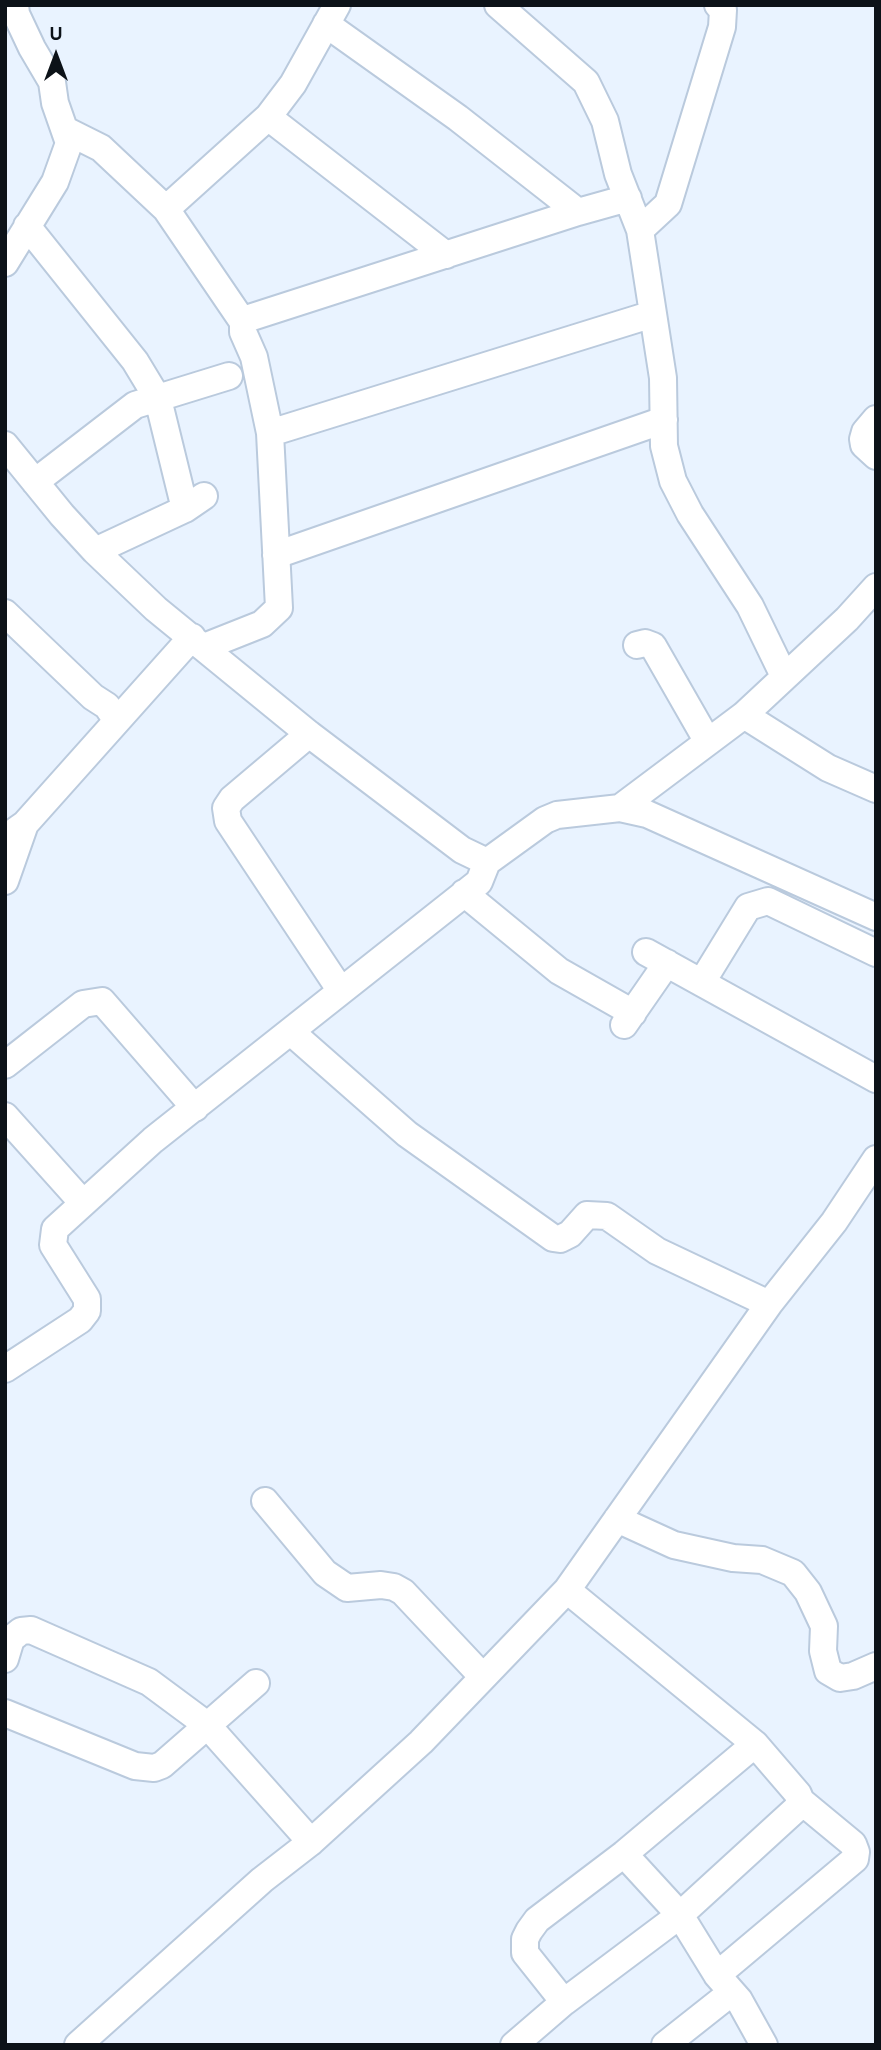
<!DOCTYPE html>
<style>
body{margin:0}
#map{position:relative;width:881px;height:2050px;overflow:hidden;background:#e9f3ff;font-family:Overpass,sans-serif}
canvas{display:block}
.frame{position:absolute;inset:0;border:7px solid #0c1218;pointer-events:none}
.north{position:absolute;left:21px;top:21px;width:70px;height:70px;-webkit-text-stroke:5px #e9f3ff;paint-order:stroke;rotate:0deg;font-size:19px;font-weight:700;line-height:28px;text-align:center;color:#0c1218}
.north::after{content:'';display:block;margin:auto;width:24px;height:32px;background:#0c1218;clip-path:polygon(50% 0,100% 100%,50% 72%,0 100%)}
</style>
<div id="map">
<canvas width="881" height="2050"></canvas>
<div class="frame"></div>
<div class="north">U</div>
</div>
<script>
const c = document.querySelector('canvas').getContext('2d');
c.lineJoin = 'round';
function poly(rows) {
  const path = new Path2D();
  for (const r of rows) {
    path.moveTo(r[0], r[1]);
    for (let i = 2; i < r.length; i += 2) path.lineTo(r[i], r[i + 1]);
  }
  return path;
}
function trace(path, color, width, dash) {
  c.strokeStyle = color;
  c.lineWidth = width;
  c.lineCap = dash ? 'butt' : 'round';
  c.setLineDash(dash || []);
  c.stroke(path);
}
const minor = poly([
 [498,5,586,82,605,121,618,174,640,230,663,378,664,446,673,481,690,514,750,606,784,676],
 [326,24,458,118,578,212],
 [268,117,446,255],
 [65,130,101,148,166,209,243,322],
 [166,209,268,117,293,84,337,5],
 [27,226,135,361,158,399,185,509,204,496],
 [640,230,668,204,722,27,723,10,718,5],
 [5,263,55,182,69,143,55,103,52,82,32,48,16,14,15,5],
 [876,419,865,432,863,439,864,445,876,456],
 [270,433,653,314],
 [5,445,62,515,95,551,156,609,309,734,462,850,487,862,545,820,557,815,620,808,647,814,876,917],
 [35,482,135,405,229,376],
 [95,551,185,509],
 [276,555,664,420],
 [5,613,93,697,107,706,117,721,192,637],
 [637,645,645,643,653,646,708,742],
 [204,647,262,624,279,608,270,433,254,357,243,332,243,322,249,318,578,212,628,198],
 [744,715,828,768,876,789],
 [309,734,232,799,226,808,228,821,341,991],
 [620,808,744,715,847,619,876,587],
 [5,838,25,824,117,721],
 [5,881,25,824],
 [464,893,559,971,633,1013],
 [646,952,876,1079],
 [702,982,748,907,768,901,876,953],
 [624,1025,667,963],
 [291,1032,407,1134,553,1238,560,1239,570,1234,587,1215,607,1216,657,1251,769,1304],
 [5,1065,83,1004,102,1001,195,1108],
 [5,1116,83,1203],
 [5,1369,80,1320,87,1311,87,1299,53,1245,55,1229,153,1140,479,882,487,862],
 [265,1501,325,1573,347,1588,381,1585,394,1587,403,1592,483,1677],
 [617,1519,674,1545,733,1558,762,1560,793,1573,808,1592,824,1626,823,1651,828,1671,840,1678,853,1676,876,1666],
 [5,1659,11,1639,21,1631,31,1630,149,1682,207,1725,311,1842],
 [5,1713,135,1766,154,1768,162,1765,256,1683],
 [624,1854,680,1915,717,1975,739,2000,764,2045],
 [717,1975,855,1859,856,1852,853,1844,801,1801],
 [564,2002,525,1953,525,1939,529,1931,537,1920,624,1854,755,1744],
 [78,2045,262,1880,311,1842,421,1742,567,1590,769,1304,834,1222,876,1159],
 [514,2045,564,2002,680,1915,796,1809,801,1801,798,1794,755,1744,567,1590],
 [665,2045,732,1992]
]);
trace(minor, '#bacadd', 30);
trace(minor, '#fff', 26);
</script>
